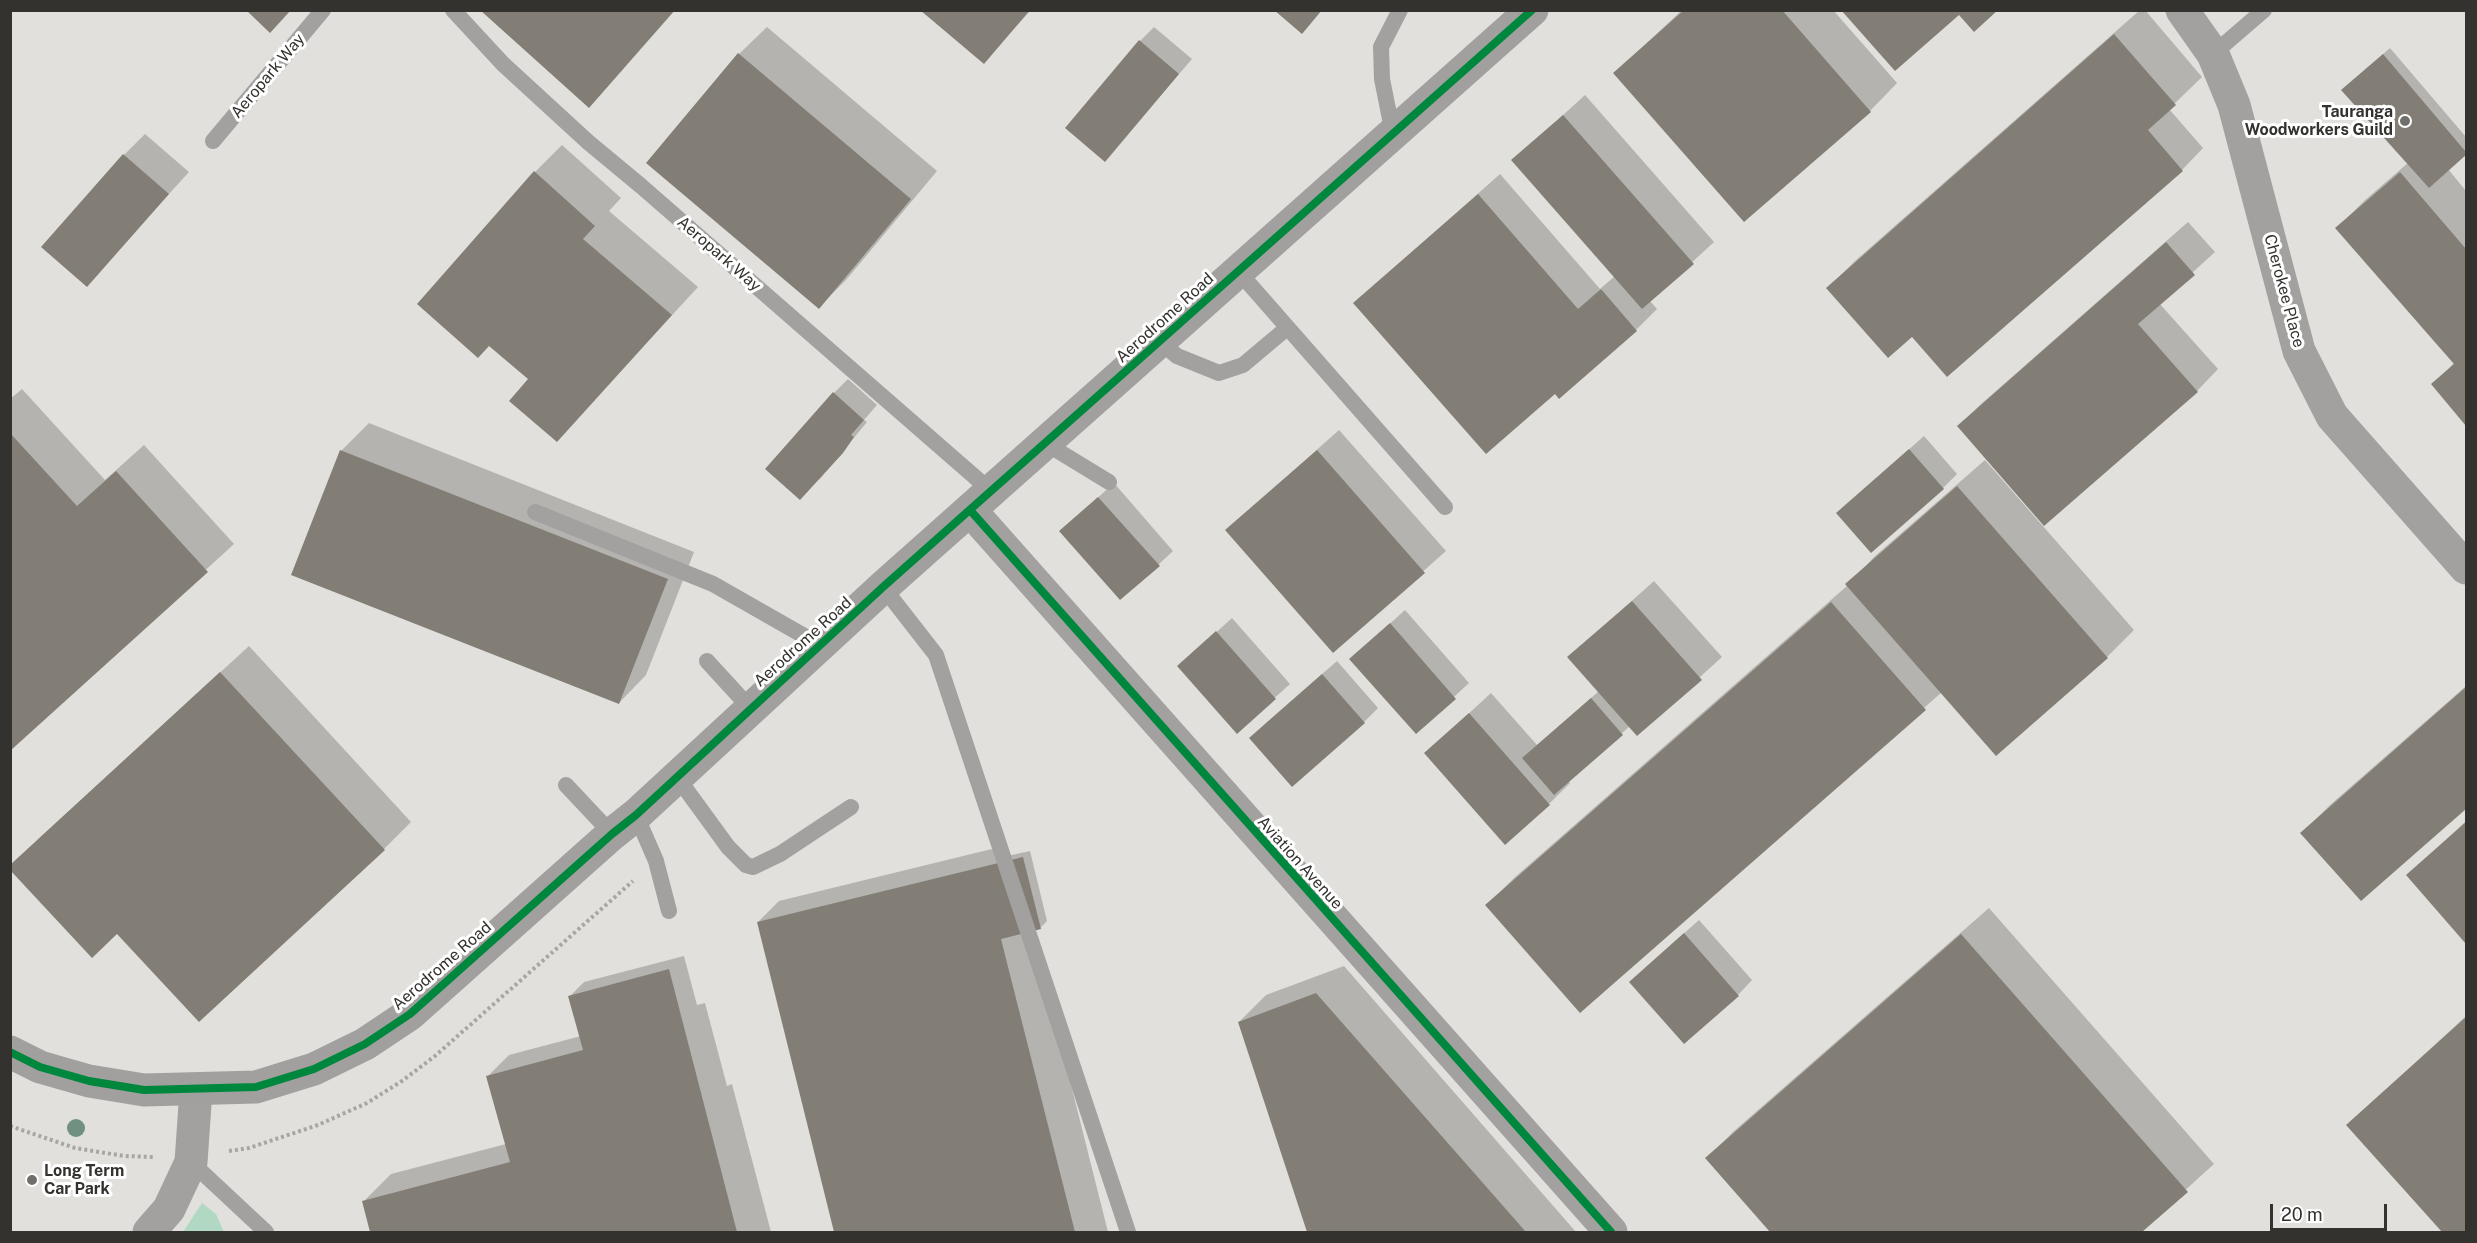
<!DOCTYPE html>
<style>
body{margin:0}
#map{position:relative;width:2477px;height:1243px;overflow:hidden;background:#e1e0dc;font-family:"Public Sans",sans-serif}
canvas{display:block}
.frame{position:absolute;inset:0;border:12px solid #33322f;pointer-events:none}
.scale{position:absolute;left:2270px;top:1204px;width:117px;height:27px;box-sizing:border-box;border:3px solid #33322f;border-top:0;padding-left:8px;font-size:18px;line-height:21px;white-space:nowrap;color:#33322f;-webkit-text-stroke:4px #fff;paint-order:stroke}
</style>
<div id="map">
<canvas width="2477" height="1243"></canvas>
<div class="frame"></div>
<div class="scale">20 m</div>
</div>
<script>
const c = document.querySelector('canvas').getContext('2d');
c.lineJoin = 'round';
function fill(path, color) {
  c.fillStyle = color;
  c.fill(path, 'evenodd');
}
function poly(rows) {
  const path = new Path2D();
  for (const r of rows) {
    path.moveTo(r[0], r[1]);
    for (let i = 2; i < r.length; i += 2) path.lineTo(r[i], r[i + 1]);
  }
  return path;
}
function trace(path, color, width, dash) {
  c.strokeStyle = color;
  c.lineWidth = width;
  c.lineCap = dash ? 'butt' : 'round';
  c.setLineDash(dash || []);
  c.stroke(path);
}
function label(font, color, halo, rows, align = 'center') {
  c.font = font + ' "Public Sans",sans-serif';
  c.lineWidth = 6;
  c.setLineDash([]);
  c.textBaseline = 'middle';
  c.strokeStyle = halo;
  c.fillStyle = color;
  for (const [text, x, y, turn = 0] of rows) {
    c.save();
    c.translate(x, y);
    c.rotate((+turn || 0) * Math.PI / 180);
    c.textAlign = isNaN(turn) ? turn : align;
    if (halo) c.strokeText(text, 0, 0);
    c.fillText(text, 0, 0);
    c.restore();
  }
}
const green = poly([
 [202,1203,216,1214,224,1232,183,1232]
]);
const shadow = poly([
 [482,10,675,10,589,106],
 [922,10,1031,10,984,62],
 [1682,10,1833,10,1897,83,1870,111,1744,220,1615,73],
 [2140,10,2145,10,2202,77,2169,109,2203,148,2182,170,1828,288,1855,261],
 [767,27,937,171,846,280,819,307,648,163,739,54],
 [1154,27,1192,59,1105,160,1140,41],
 [2390,48,2466,137,2466,153,2448,169,2466,191,2466,424,2433,385,2454,363,2337,228,2364,201,2409,162,2350,83],
 [1585,95,1714,242,1650,301,1657,309,1636,330,1555,392,1355,303,1500,174,1600,289,1615,276,1514,160],
 [145,134,189,172,86,285,124,155],
 [562,145,621,198,609,211,698,287,557,440,530,379,490,344,535,172],
 [2188,222,2215,252,2159,303,2218,369,2197,391,2045,524,1959,426,1980,405],
 [848,379,877,405,864,420,867,422,819,480,834,393],
 [22,389,105,480,144,445,234,544,10,749,10,399],
 [369,423,694,552,646,675,619,703,293,574,342,450],
 [1339,430,1446,551,1333,651,1227,530],
 [1924,436,1957,474,1943,488,1853,499],
 [1985,460,2134,630,2107,657,1942,692,1580,1011,1487,905,1514,878,1848,585,1874,557],
 [1114,483,1173,551,1158,565,1061,531],
 [1654,581,1722,657,1637,734,1630,726,1568,781,1570,783,1549,804,1426,753,1491,693,1537,745,1599,691,1569,657],
 [1405,610,1469,683,1416,732,1351,659],
 [1232,618,1290,684,1237,732,1179,666],
 [249,646,411,822,384,849,37,840],
 [1337,661,1378,708,1364,722,1265,724],
 [2466,686,2466,807,2361,899,2302,833,2330,805],
 [2466,821,2466,942,2408,875],
 [1004,846,1007,856,1030,851,1047,921,1040,928,1032,930,1108,1232,835,1232,758,922,779,901],
 [1989,908,2214,1164,2139,1232,1772,1232,1707,1158,1734,1131],
 [1699,920,1752,980,1738,995,1645,968],
 [684,956,697,1005,705,1003,727,1086,732,1084,771,1232,372,1232,363,1202,391,1174,506,1144,488,1076,509,1055,581,1036,570,996,584,982],
 [1344,966,1576,1232,1309,1232,1239,1022,1266,995],
 [2466,1016,2466,1232,2444,1232,2348,1125]
]);
const building = poly([
 [246,10,291,10,270,33],
 [480,10,675,10,589,108],
 [920,10,1030,10,984,64],
 [1274,10,1322,10,1302,34],
 [1684,10,1782,10,1871,112,1744,222,1613,73],
 [1841,10,1998,10,1974,32,1959,15,1895,71],
 [2114,34,2176,105,2148,130,2183,171,1947,377,1912,337,1888,358,1826,288],
 [1139,40,1179,74,1105,162,1065,128],
 [738,53,911,199,819,309,646,163],
 [2383,54,2466,152,2466,155,2429,188,2341,90],
 [1563,115,1694,264,1642,309,1511,160],
 [123,154,169,194,87,287,41,247],
 [534,171,595,226,583,239,672,315,557,442,509,401,528,379,489,346,478,358,417,304],
 [2400,172,2466,249,2466,426,2431,384,2454,364,2335,228],
 [1478,194,1578,309,1601,289,1637,331,1559,399,1555,394,1486,454,1353,303],
 [2166,242,2195,275,2138,324,2198,392,2044,526,1957,426],
 [833,392,864,420,851,435,854,437,843,453,800,500,765,469],
 [10,433,77,506,116,471,208,572,10,751],
 [1909,449,1944,489,1871,553,1836,513],
 [340,450,668,579,619,704,291,575],
 [1317,450,1425,573,1333,653,1225,530],
 [1957,486,2108,658,1996,756,1845,584],
 [1098,497,1160,566,1120,600,1059,531],
 [1632,601,1702,680,1637,736,1567,657],
 [1831,602,1926,710,1580,1013,1485,905],
 [1390,623,1456,699,1416,734,1349,659],
 [1216,631,1276,699,1237,734,1177,666],
 [220,672,385,850,199,1022,117,934,92,958,10,870,10,865],
 [1322,674,1365,723,1292,787,1249,738],
 [2466,687,2466,809,2361,901,2300,833],
 [1591,698,1623,735,1554,795,1522,758],
 [1469,713,1550,805,1505,845,1424,753],
 [2466,822,2466,944,2406,875],
 [1023,857,1041,929,1001,939,1075,1232,834,1232,757,922],
 [1684,933,1739,996,1684,1044,1629,982],
 [1961,934,2188,1192,2142,1232,1770,1232,1705,1158],
 [669,969,737,1232,370,1232,362,1201,510,1162,486,1076,583,1050,568,996],
 [1316,993,1526,1232,1307,1232,1238,1022],
 [2466,1017,2466,1232,2442,1232,2346,1125]
]);
const path = poly([
 [10,1126,75,1148,124,1156,153,1157],
 [229,1151,249,1148,318,1125,367,1103,402,1081,435,1056,633,881]
]);
const lane = poly([
 [453,10,503,64,588,142,641,186,991,491],
 [2213,54,2264,10],
 [1393,134,1382,79,1381,47,1400,10],
 [213,141,323,10],
 [1238,271,1445,507],
 [1159,341,1177,356,1219,373,1243,365,1287,328],
 [1045,443,1109,482],
 [535,512,713,584,820,645],
 [883,587,936,655,1128,1232],
 [707,661,750,708],
 [677,777,728,847,746,865,753,867,780,854,851,807],
 [566,785,612,834],
 [636,815,656,861,669,911],
 [191,1162,266,1232]
]);
const street = poly([
 [2182,10,2213,54,2234,105,2299,351,2332,416,2466,568],
 [970,510,1611,1232],
 [149,1232,169,1209,191,1162,196,1090]
]);
const secondary = poly([
 [10,1052,40,1067,89,1081,144,1090,256,1087,314,1069,365,1044,410,1014,612,834,636,815,883,587,1532,10]
]);
const cycleway = poly([
 [970,510,1611,1232],
 [10,1052,40,1067,89,1081,144,1090,256,1087,314,1069,365,1044,410,1014,612,834,636,815,883,587,1532,10]
]);
const trees = [
 [76,1128]
];
const markers = [
 [2405,121,6,"#706f6c"],
 [32,1180,6,"#706f6c"]
];
const streetNames = [
 ["Aeropark Way",268,76,-50],
 ["Aeropark Way",719,254,41],
 ["Cherokee Place",2284,291,75],
 ["Aerodrome Road",1165,318,-42],
 ["Aerodrome Road",803,642,-42],
 ["Aviation Avenue",1300,863,48],
 ["Aerodrome Road",442,966,-41]
];
const poiNames = [
 ["Tauranga",2393,112],
 ["Woodworkers Guild",2393,130],
 ["Long Term",44,1171,"left"],
 ["Car Park",44,1189,"left"]
];
fill(green, '#b0d8c2');
fill(shadow, '#0003');
fill(building, '#827e75');
trace(path, '#a7a6a4', 4, [3, 3]);
trace(lane, '#a2a1a0', 16);
trace(street, '#a2a1a0', 33);
trace(secondary, '#a1a09e', 33);
trace(cycleway, '#00873e', 8);
c.fillStyle = '#709181';
for (const [x, y] of trees) {
  c.beginPath();
  c.arc(x, y, 9, 0, 2 * Math.PI);
  c.fill();
}
for (const [x, y, r, color] of markers) {
  const dot = new Path2D();
  dot.arc(x, y, r, 0, 2 * Math.PI);
  c.fillStyle = color;
  c.fill(dot);
  trace(dot, '#fff', 2);
}
label('16px', '#33322f', '#fff', streetNames);
label('bold 16px', '#33322f', '#fff', poiNames, 'right');
</script>
